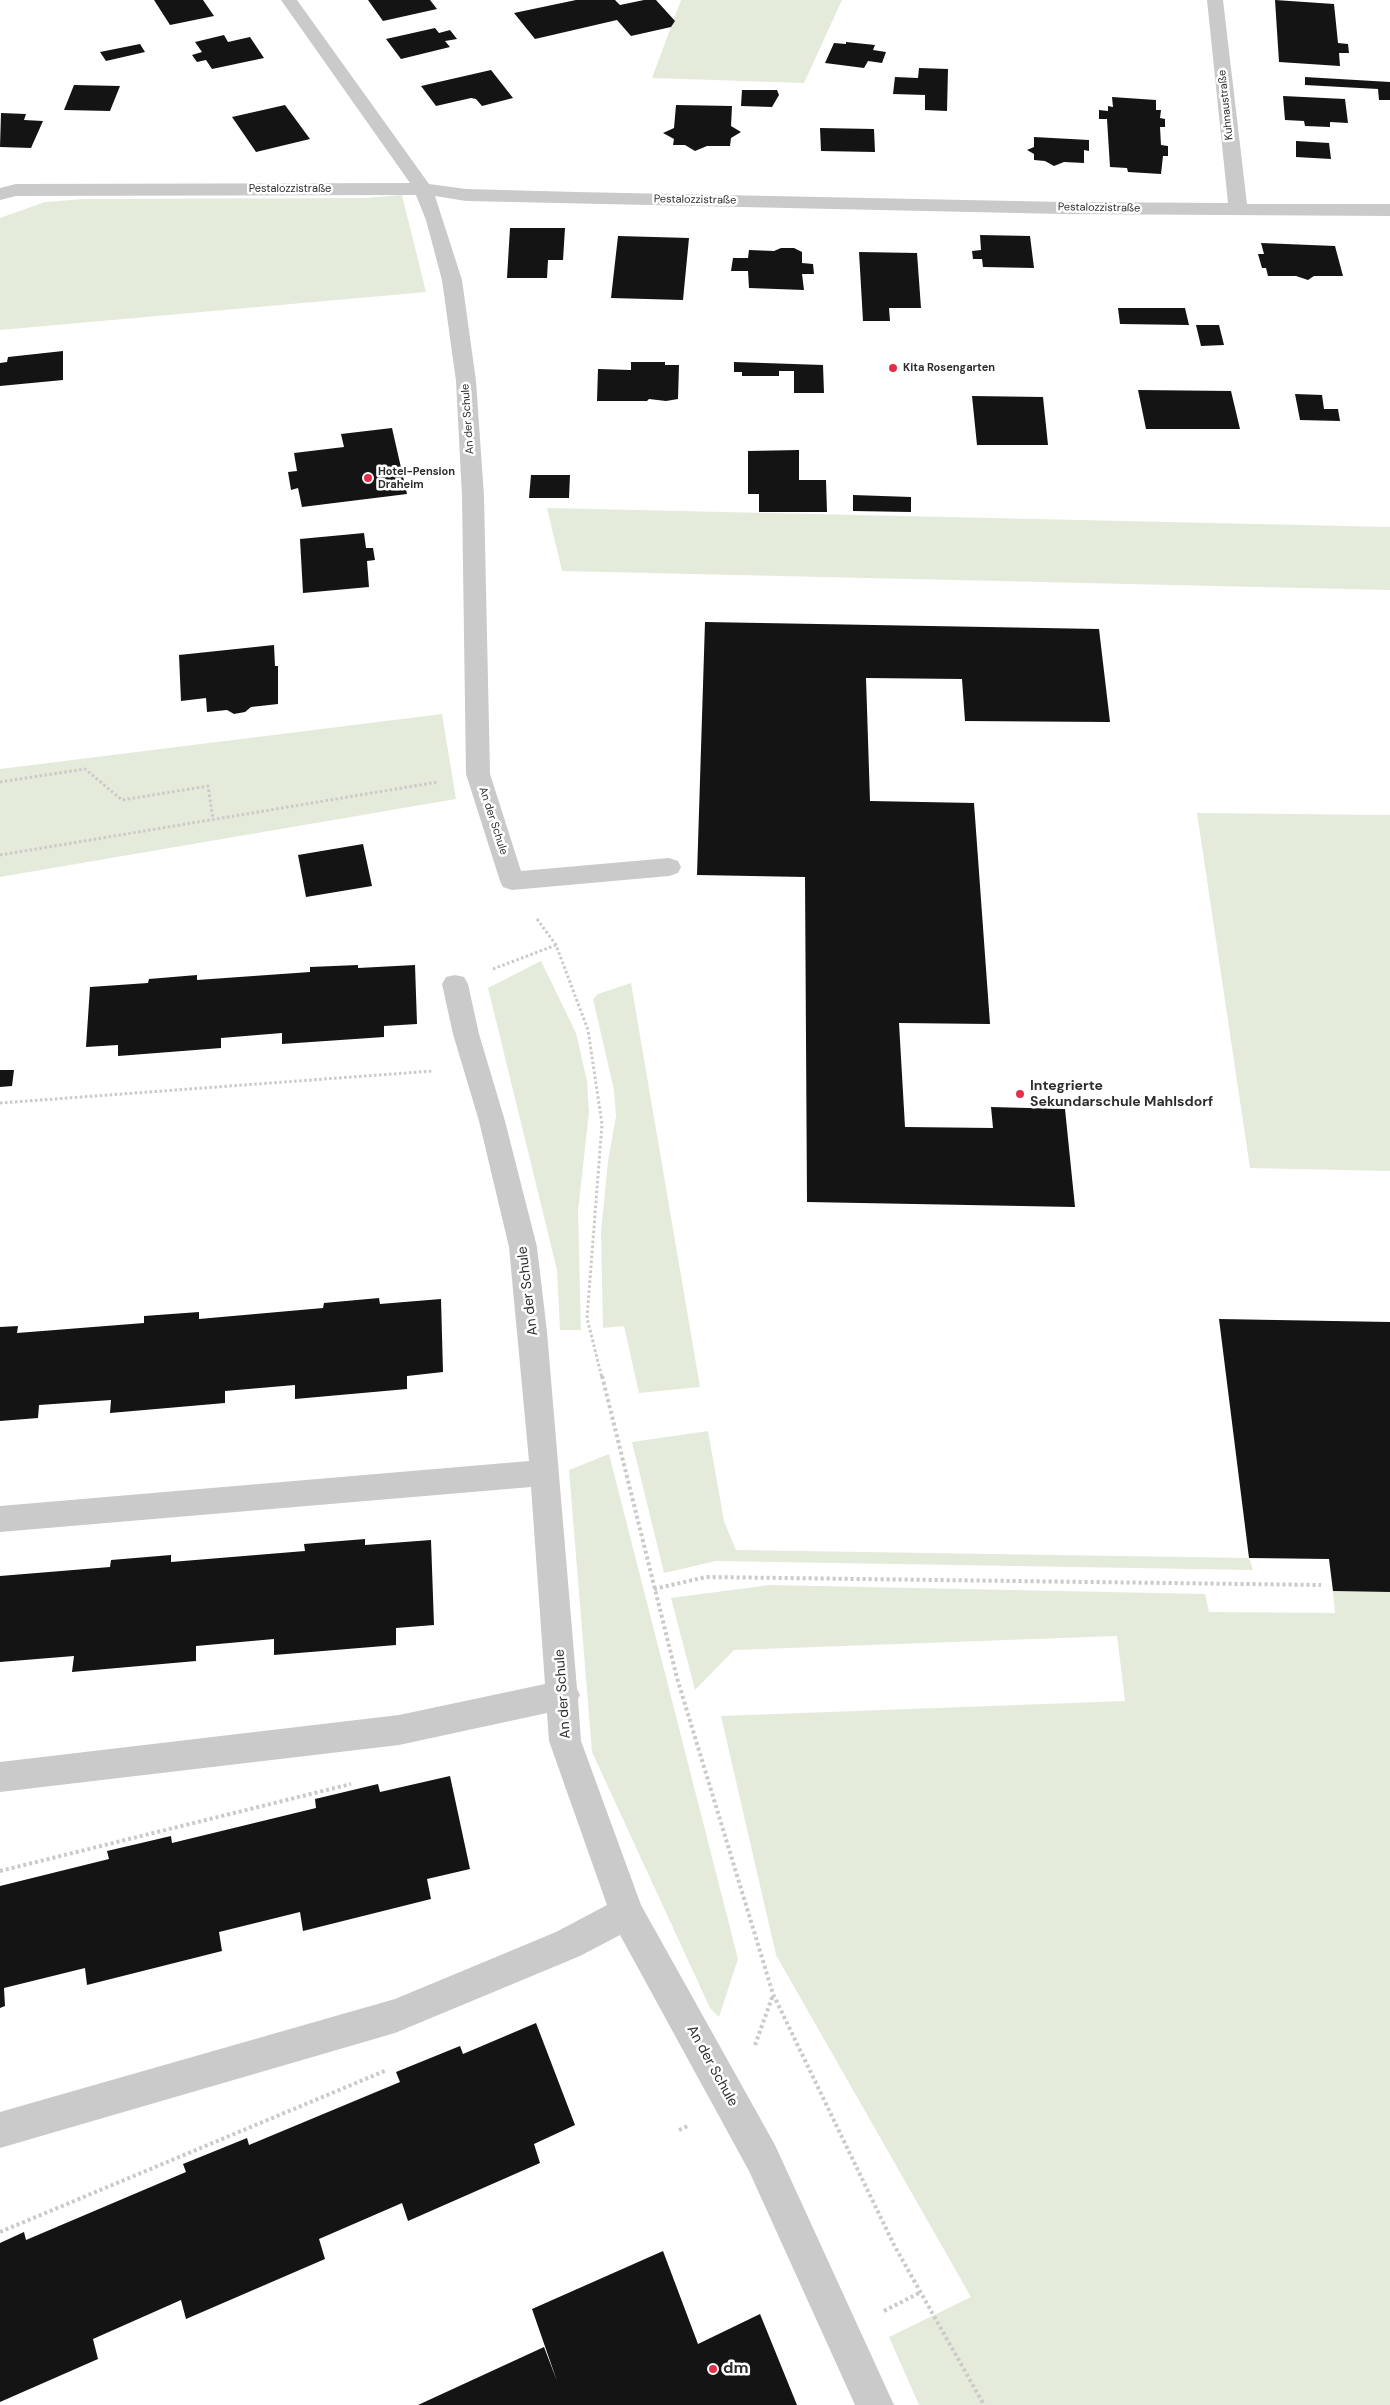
<!DOCTYPE html>
<meta charset="utf-8">
<style>
body{margin:0}
canvas{display:block;background:#fff}
</style>
<canvas width="1390" height="2405"></canvas>
<script>
const c = document.querySelector('canvas').getContext('2d');
c.lineJoin = 'round';
function fill(path, color) {
  c.fillStyle = color;
  c.fill(path, 'evenodd');
}
function poly(rows) {
  const path = new Path2D();
  for (const r of rows) {
    path.moveTo(r[0], r[1]);
    for (let i = 2; i < r.length; i += 2) path.lineTo(r[i], r[i + 1]);
  }
  return path;
}
function trace(path, color, width, dash) {
  c.strokeStyle = color;
  c.lineWidth = width;
  c.lineCap = dash ? 'butt' : 'round';
  c.setLineDash(dash || []);
  c.stroke(path);
}
function label(font, color, halo, rows, align = 'center') {
  c.font = font + ' "DM Sans",sans-serif';
  c.lineWidth = 5;
  c.setLineDash([]);
  c.textBaseline = 'middle';
  c.strokeStyle = halo;
  c.fillStyle = color;
  for (const [text, x, y, turn = 0] of rows) {
    c.save();
    c.translate(x, y);
    c.rotate((+turn || 0) * Math.PI / 180);
    c.textAlign = isNaN(turn) ? turn : align;
    if (halo) c.strokeText(text, 0, 0);
    c.fillText(text, 0, 0);
    c.restore();
  }
}
const green = poly([
 [681,0,842,0,804,83,652,78],
 [402,195,426,292,0,330,0,218,45,202,84,199,366,198],
 [547,508,1390,527,1390,590,562,571],
 [442,714,456,799,0,877,0,769],
 [1197,813,1390,815,1390,1171,1250,1168],
 [541,961,576,1033,587,1081,589,1112,578,1211,581,1330,560,1330,557,1270,488,988],
 [631,983,700,1387,639,1393,624,1326,603,1328,601,1232,608,1161,616,1116,614,1090,593,999,598,994],
 [708,1431,724,1521,736,1550,1249,1558,1253,1570,716,1561,664,1573,632,1442],
 [609,1454,738,1959,719,2017,710,2008,592,1752,569,1470],
 [770,1585,1205,1594,1209,1612,1335,1613,1333,1591,1390,1592,1390,2405,919,2405,889,2337,971,2297,776,1955,721,1716,1125,1701,1117,1636,734,1650,695,1690,671,1598]
]);
const building = poly([
 [154,0,203,0,214,16,170,25],
 [368,0,430,0,437,9,383,21],
 [576,0,615,0,620,5,644,0,656,0,675,21,671,27,631,36,617,20,535,39,514,13],
 [1275,0,1334,4,1338,43,1348,44,1349,53,1339,53,1340,66,1279,62],
 [435,28,439,33,450,30,457,39,445,41,450,47,401,59,386,39],
 [224,35,228,42,250,37,264,58,212,69,206,60,197,62,192,55,202,52,195,42],
 [846,42,875,45,873,50,886,52,882,63,868,61,864,68,825,63,834,43,846,44],
 [140,44,145,52,106,61,100,52],
 [919,68,948,69,947,111,925,110,925,95,893,94,895,77,918,78],
 [491,70,513,98,482,106,476,99,471,98,436,106,421,86],
 [1305,77,1390,82,1390,100,1379,100,1378,89,1305,85],
 [74,85,120,86,110,111,64,110],
 [742,90,777,90,779,95,772,107,741,106],
 [1283,96,1345,99,1348,123,1330,122,1330,127,1305,126,1304,121,1285,120],
 [1112,97,1156,100,1156,110,1161,110,1160,118,1165,119,1165,127,1160,127,1161,145,1168,146,1168,156,1163,156,1161,174,1128,172,1127,168,1110,167,1107,119,1099,119,1099,110,1108,111,1108,106,1113,107],
 [285,105,310,139,256,152,232,117],
 [676,105,732,106,731,126,741,132,731,138,730,146,707,146,695,151,685,145,673,145,674,139,663,133,674,128],
 [1,113,26,114,24,120,43,121,31,148,0,147],
 [820,128,874,129,875,152,821,151],
 [1034,137,1089,140,1089,151,1084,150,1084,163,1064,162,1054,166,1045,161,1034,160,1034,154,1027,150,1034,147],
 [1296,141,1329,143,1331,159,1296,157],
 [510,228,565,228,563,260,548,260,547,278,507,278],
 [980,235,1030,236,1034,268,983,267,982,259,973,259,972,251,981,250],
 [618,236,689,238,683,300,611,298],
 [1261,243,1335,246,1343,276,1314,276,1308,280,1296,276,1268,276,1266,268,1262,268,1258,254,1264,254],
 [781,248,794,248,802,252,802,263,813,264,814,274,802,274,804,290,749,288,748,271,731,271,733,258,748,258,749,250,774,251],
 [859,252,917,253,921,308,889,308,890,321,863,321],
 [1118,308,1185,308,1189,325,1120,324],
 [1196,325,1219,325,1224,345,1201,346],
 [63,351,63,380,0,386,0,363,7,362,8,357],
 [631,362,665,362,665,365,679,365,678,399,666,401,649,399,647,401,597,401,598,369,631,370],
 [734,362,823,365,824,393,794,393,794,371,779,371,779,376,742,376,742,372,734,372],
 [1138,390,1231,391,1240,429,1146,429],
 [1295,394,1322,395,1324,409,1338,409,1340,421,1300,420],
 [972,396,1043,397,1048,445,977,445],
 [392,428,407,494,302,507,298,488,291,490,288,472,297,471,294,453,344,447,341,434],
 [799,450,799,480,826,480,827,512,759,512,759,494,748,494,748,451],
 [531,475,570,475,569,498,529,498],
 [853,495,911,497,911,512,853,511],
 [364,533,366,548,373,548,375,560,367,561,369,587,303,593,300,539],
 [705,622,1099,629,1110,722,965,721,962,679,866,678,870,801,974,803,990,1024,899,1023,905,1127,993,1128,991,1107,1065,1109,1075,1207,807,1202,805,877,697,875],
 [274,645,275,666,278,666,278,704,251,707,245,712,234,714,227,710,207,712,206,698,181,701,179,655],
 [363,844,372,886,306,897,298,855],
 [358,965,358,968,415,965,417,1024,384,1026,384,1037,282,1044,282,1033,221,1038,221,1048,118,1056,118,1045,86,1047,90,987,148,983,149,979,197,975,197,980,310,972,310,967],
 [0,1070,14,1070,12,1086,0,1087],
 [379,1298,380,1304,441,1299,443,1372,407,1376,407,1389,295,1399,295,1385,225,1391,225,1403,110,1413,111,1400,39,1405,38,1418,0,1421,0,1327,18,1326,17,1333,144,1323,144,1316,199,1312,199,1319,323,1308,324,1303],
 [1219,1319,1390,1322,1390,1592,1333,1591,1329,1559,1249,1558],
 [365,1539,365,1545,431,1540,434,1625,396,1628,396,1645,274,1655,274,1639,196,1646,196,1661,72,1672,74,1656,0,1662,0,1576,110,1567,111,1560,171,1555,171,1562,305,1551,304,1544],
 [450,1776,470,1869,427,1879,431,1899,303,1931,300,1912,219,1932,222,1951,87,1985,85,1968,4,1988,5,2006,0,2008,0,1886,109,1859,107,1851,171,1836,172,1843,316,1808,315,1799,378,1784,380,1792],
 [536,2023,575,2125,534,2144,540,2163,408,2221,402,2203,319,2239,325,2259,186,2319,181,2300,93,2339,98,2359,0,2402,0,2243,24,2232,26,2240,186,2172,183,2164,247,2138,249,2145,400,2082,396,2072,460,2046,463,2054],
 [663,2251,698,2344,760,2314,797,2405,418,2405,544,2347,557,2381,532,2309]
]);
const pathFar1 = poly([
 [0,782,85,769,122,800,208,786,213,819],
 [0,855,438,782],
 [537,919,556,945,588,1030,602,1124,587,1318,602,1378],
 [493,969,556,945],
 [0,1103,433,1071]
]);
const path = poly([
 [602,1376,677,1678,773,1994,894,2245,984,2405],
 [654,1589,706,1577,1321,1585],
 [0,1871,351,1784],
 [755,2045,773,1995],
 [679,2130,690,2125],
 [0,2232,387,2070],
 [884,2311,921,2292]
]);
const minor = poly([
 [281,0,297,0,429,184,466,189,576,192,1063,202,1228,203,1207,0,1223,0,1247,204,1390,204,1390,216,1063,214,466,201,435,196,462,280,476,381,484,496,490,774,521,871,669,858,678,861,681,867,678,873,669,876,512,890,503,887,500,881,466,774,462,496,456,381,442,280,426,220,416,195,16,196,0,200,0,188,16,184,410,183,281,0],
 [455,975,464,977,468,984,479,1034,505,1121,537,1247,547,1332,577,1689,580,1695,578,1699,581,1741,641,1905,775,2145,894,2405,855,2405,749,2171,620,1935,580,1956,395,2033,0,2148,0,2112,395,1999,556,1932,607,1905,549,1741,547,1713,399,1745,0,1792,0,1762,399,1715,545,1684,531,1487,0,1532,0,1506,529,1461,509,1247,479,1121,453,1034,442,984,446,977,455,975]
]);
const markers = [
 [893,368,5,"#e42f4a"],
 [368,478,5,"#e42f4a"],
 [1020,1094,5,"#e42f4a"],
 [713,2369,5,"#e42f4a"]
];
const farStreetnames = [
 ["Kuhnaustraße",1226,105,-96],
 ["Pestalozzistraße",290,189],
 ["Pestalozzistraße",695,200,1],
 ["Pestalozzistraße",1099,208,1],
 ["An der Schule",468,419,-94],
 ["An der Schule",493,821,72]
];
const farPoinames = [
 ["Kita Rosengarten",903,368],
 ["Hotel-Pension",378,472],
 ["Draheim",378,485]
];
const poiNames = [
 ["Integrierte",1030,1086],
 ["Sekundarschule Mahlsdorf",1030,1102]
];
const streetNames = [
 ["An der Schule",528,1291,-97],
 ["An der Schule",563,1694,-94],
 ["An der Schule",712,2066,61]
];
const nearPoinames = [
 ["dm",723,2369]
];
fill(green, '#e5ebdb');
fill(building, '#141414');
trace(pathFar1, '#cacaca', 3, [2.5, 2.5]);
trace(path, '#cacaca', 4, [3, 3]);
fill(minor, '#cacaca');
for (const [x, y, r, color] of markers) {
  const dot = new Path2D();
  dot.arc(x, y, r, 0, 2 * Math.PI);
  c.fillStyle = color;
  c.fill(dot);
  trace(dot, '#fff', 2);
}
label('11px', '#2d2d2d', '#fff', farStreetnames);
label('bold 11px', '#2d2d2d', '#fff', farPoinames, 'left');
label('bold 14px', '#2d2d2d', '#fff', poiNames, 'left');
label('14px', '#2d2d2d', '#fff', streetNames);
label('bold 16px', '#2d2d2d', '#fff', nearPoinames, 'left');
</script>
